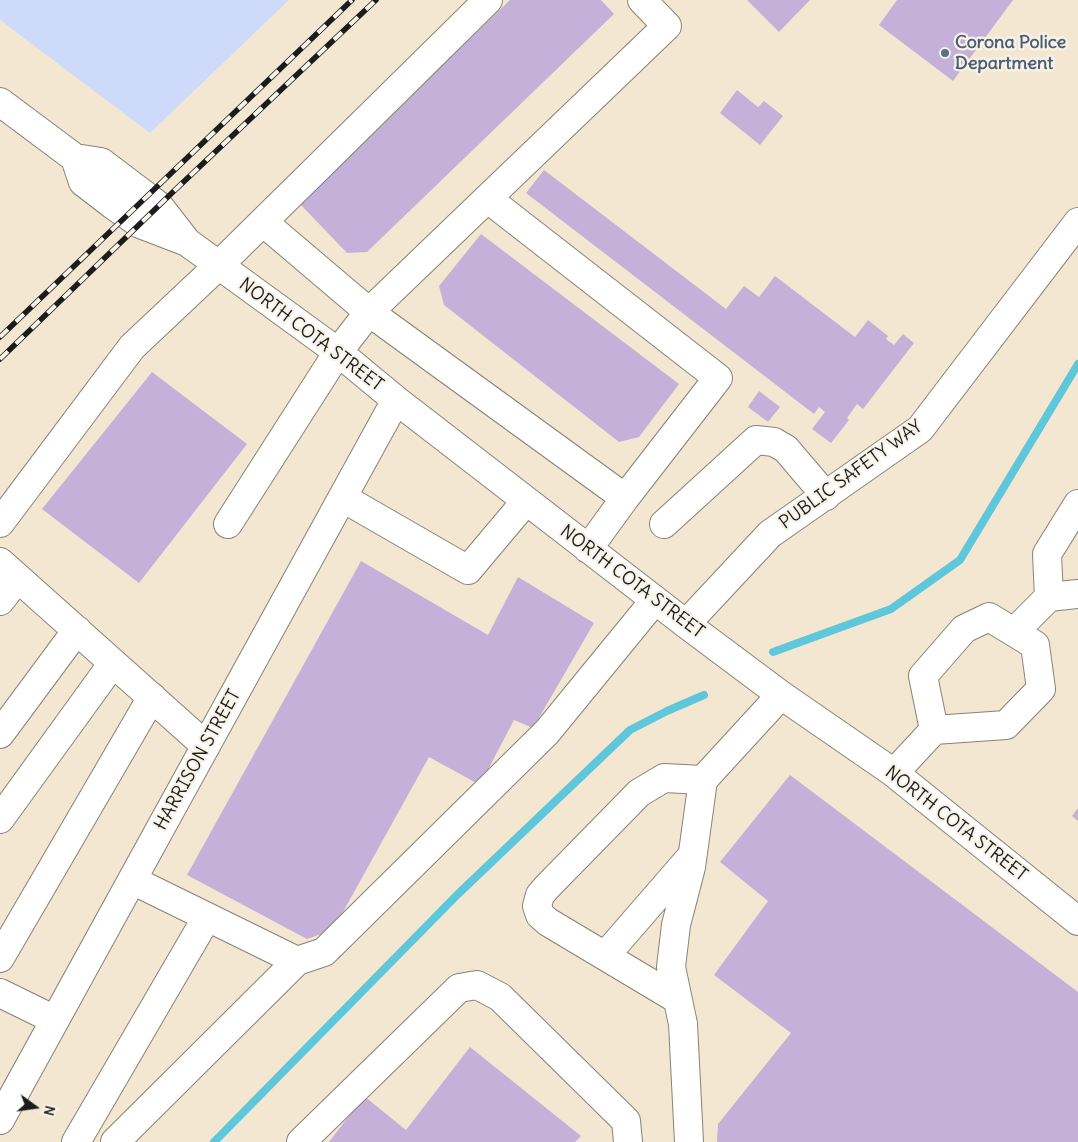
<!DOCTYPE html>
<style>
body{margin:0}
#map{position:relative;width:1078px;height:1142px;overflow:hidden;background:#f4e7d1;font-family:Delius,sans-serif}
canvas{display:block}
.north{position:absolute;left:10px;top:1082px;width:50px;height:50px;-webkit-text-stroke:4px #f7f3e8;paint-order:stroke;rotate:104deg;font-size:14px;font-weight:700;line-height:20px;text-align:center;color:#1c1c1c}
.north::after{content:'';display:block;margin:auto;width:18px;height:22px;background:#1c1c1c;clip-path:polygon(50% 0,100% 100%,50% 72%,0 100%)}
</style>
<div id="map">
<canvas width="1078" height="1142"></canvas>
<div class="north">N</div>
</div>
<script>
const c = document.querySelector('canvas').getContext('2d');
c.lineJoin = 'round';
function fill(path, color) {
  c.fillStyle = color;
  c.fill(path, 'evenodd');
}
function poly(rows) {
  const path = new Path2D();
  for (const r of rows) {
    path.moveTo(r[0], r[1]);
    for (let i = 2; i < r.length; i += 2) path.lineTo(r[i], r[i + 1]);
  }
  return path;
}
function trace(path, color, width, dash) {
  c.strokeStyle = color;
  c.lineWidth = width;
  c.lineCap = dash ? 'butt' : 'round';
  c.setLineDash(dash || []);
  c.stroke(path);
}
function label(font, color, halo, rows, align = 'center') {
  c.font = font + ' Delius,sans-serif';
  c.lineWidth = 4.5;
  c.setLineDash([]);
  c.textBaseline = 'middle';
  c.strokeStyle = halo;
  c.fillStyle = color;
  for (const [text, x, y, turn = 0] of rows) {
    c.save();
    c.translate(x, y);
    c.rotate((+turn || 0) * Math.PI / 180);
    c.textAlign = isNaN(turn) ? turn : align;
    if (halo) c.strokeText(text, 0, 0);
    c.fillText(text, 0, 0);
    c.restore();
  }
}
const built = poly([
 [0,0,289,0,150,133,0,20]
]);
const stream = poly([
 [773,652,891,609,960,560,1078,364],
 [214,1142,457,895,630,730,667,711,704,695]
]);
const building = poly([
 [510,0,601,0,614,14,367,252,347,253,299,203],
 [747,0,810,0,779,32],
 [897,0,1013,0,953,81,879,25],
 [737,90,758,107,764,101,783,116,760,145,720,113],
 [544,170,726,309,744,286,759,297,775,276,855,337,868,320,888,336,886,339,894,345,903,334,914,343,863,409,857,404,847,418,849,420,831,443,812,429,825,412,819,407,814,414,526,193],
 [481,234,679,384,639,437,619,442,444,305,439,286],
 [152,372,247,444,139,583,42,509],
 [759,391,780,407,768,422,748,407],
 [361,561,488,635,518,577,594,623,533,728,514,720,480,785,429,757,333,930,307,939,187,875],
 [790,775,1078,992,1078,1142,717,1142,718,1124,791,1033,714,975,768,901,720,862],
 [1078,808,1078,821,1072,816],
 [470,1047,581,1136,575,1142,329,1142,364,1096,406,1130]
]);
const minor = poly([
 [0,102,75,158,101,162,146,196,159,206,187,242,338,352,396,400,686,624,781,695,894,773,1078,921],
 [75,158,83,182,113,205,140,224,187,242],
 [488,199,718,378,625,498],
 [263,222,369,312,625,498,588,549],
 [343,498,468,570,526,501],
 [0,523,132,347,218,266,488,0],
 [228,524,338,352,369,312,667,26,642,0],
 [664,524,756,440,774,442,786,449,826,496],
 [0,562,206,746],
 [1049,597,1078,594],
 [0,601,18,578],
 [686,624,770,534,920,429,1078,222],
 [1014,632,1049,597,1047,554,1078,504],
 [0,734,77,630],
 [894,773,934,730,1006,725,1041,689,1035,645,989,617,964,629,923,676,934,730],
 [0,819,113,663],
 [605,956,690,858],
 [0,958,152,697],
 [297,961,324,952,547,732,655,600],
 [0,993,55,1020],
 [677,999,548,922,540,915,537,906,540,895,546,888,639,793,664,778,703,780],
 [0,1120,396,400],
 [76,1142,207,917],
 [115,1142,297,961,132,880],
 [301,1142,459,988,477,985,500,997,626,1121,628,1142],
 [689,1142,683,1024,671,967,676,925,691,867,703,780,781,695]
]);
const rail = poly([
 [0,337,352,0],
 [0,359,175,190,376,0]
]);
const markers = [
 [945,53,5,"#5c6f8a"]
];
const serviceNames = [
 ["Corona Police",955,43],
 ["Department",955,64]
];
const streetNames = [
 ["NORTH COTA STREET",311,335,37],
 ["PUBLIC SAFETY WAY",851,475,-36],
 ["NORTH COTA STREET",632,582,37],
 ["HARRISON STREET",198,760,-61],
 ["NORTH COTA STREET",956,824,38]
];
fill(built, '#cedafa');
trace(stream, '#5fc7db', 8);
fill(building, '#c5b0da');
trace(minor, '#888276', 30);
trace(minor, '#fff', 28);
trace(rail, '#1c1c1c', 5.5);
trace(rail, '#f7f3e8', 4, [11]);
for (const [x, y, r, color] of markers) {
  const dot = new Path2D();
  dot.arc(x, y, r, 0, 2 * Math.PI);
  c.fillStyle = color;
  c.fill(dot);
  trace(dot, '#f7f3e8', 2);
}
label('bold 18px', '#4e5e75', '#f7f3e8', serviceNames, 'left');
label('18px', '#1c1c1c', '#f7f3e8', streetNames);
</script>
